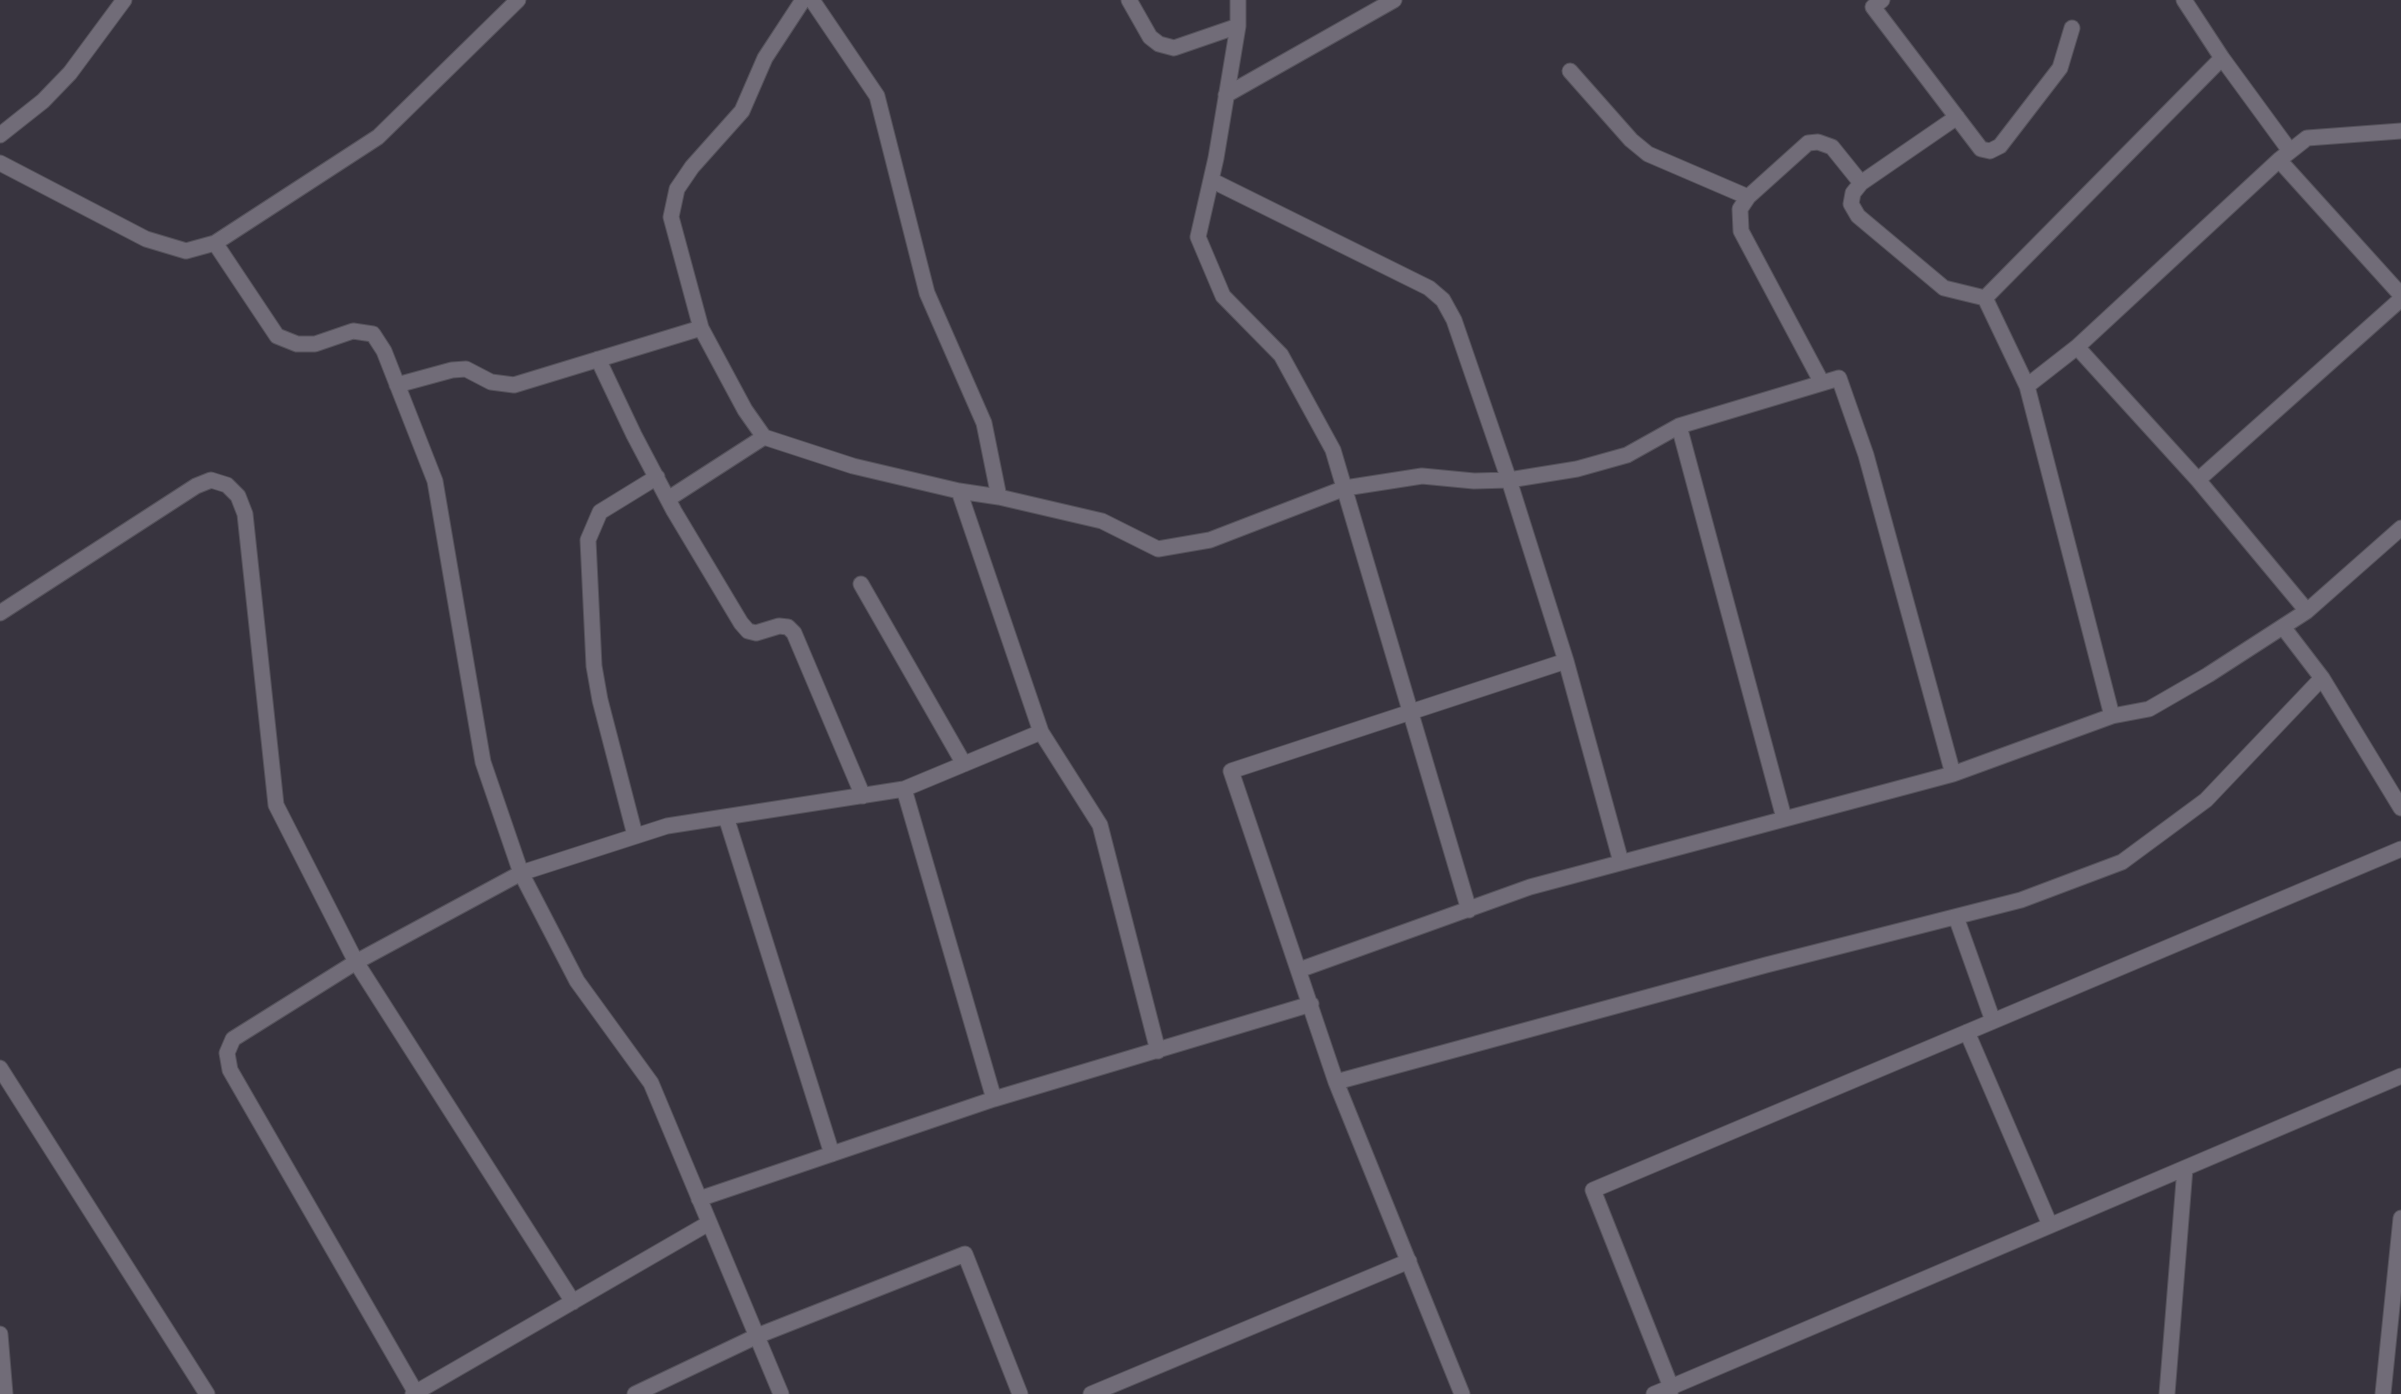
<!DOCTYPE html>
<style>
body{margin:0}
canvas{display:block;background:#38343f}
</style>
<canvas width="2401" height="1394"></canvas>
<script>
const c = document.querySelector('canvas').getContext('2d');
c.lineJoin = 'round';
function poly(rows) {
  const path = new Path2D();
  for (const r of rows) {
    path.moveTo(r[0], r[1]);
    for (let i = 2; i < r.length; i += 2) path.lineTo(r[i], r[i + 1]);
  }
  return path;
}
function trace(path, color, width, dash) {
  c.strokeStyle = color;
  c.lineWidth = width;
  c.lineCap = dash ? 'butt' : 'round';
  c.setLineDash(dash || []);
  c.stroke(path);
}
const minor = poly([
 [803,0,765,58,742,111,692,167,677,189,671,217,701,328,745,410,764,437,853,466,959,491,1041,732,1100,825,1158,1051],
 [812,0,877,96,927,293,984,423,999,497,959,491],
 [1129,0,1150,37,1159,44,1174,48,1238,26],
 [1238,0,1238,26,1216,158,1198,237,1223,296,1281,355,1333,450,1469,910],
 [1882,0,1873,7,1981,149,1990,151,2000,146,2060,68,2072,28],
 [2184,0,2222,58,2290,151],
 [1570,71,1631,140,1648,154,1748,197],
 [1226,95,1394,0],
 [1957,117,1861,183,1853,193,1851,204,1858,216,1944,288,1985,298],
 [2401,131,2307,138,2279,160,2077,347,2198,480,2307,611,2401,528],
 [0,135,43,101,70,73,124,0],
 [2279,160,2401,295],
 [0,163,146,239,186,251,215,243,378,137,518,0],
 [1211,180,1429,288,1443,300,1454,320,1509,480,1566,661,1621,862],
 [215,243,277,336,297,344,315,344,353,331,373,334,384,351,435,481,483,762,521,873,577,981,651,1083,781,1394],
 [598,359,634,435,674,511,741,623,748,631,756,633,779,626,788,627,794,633,863,796],
 [1822,383,1741,231,1740,209,1748,197,1808,143,1818,142,1832,147,1861,183],
 [397,385,452,370,466,369,491,382,514,385,701,328],
 [2027,386,1985,298,2222,58],
 [1679,426,1784,818],
 [2198,480,2401,299],
 [999,497,1102,521,1158,549,1210,540,1345,488,1422,476,1474,481,1509,480,1577,469,1627,455,1679,426,1839,378,1866,455,1953,774],
 [668,499,764,437],
 [861,584,964,764],
 [0,613,196,486,211,480,227,485,238,496,245,514,276,805,356,962,573,1302],
 [2283,627,2322,678],
 [2112,716,2149,709,2208,675,2307,611],
 [904,789,994,1099],
 [726,817,832,1154],
 [635,835,600,700,594,666,588,540,600,512,657,477],
 [2401,849,1593,1190,1671,1387,2401,1076],
 [1956,917,1993,1021],
 [1299,970,1530,887,1953,774,2112,716,2027,386,2077,347],
 [1967,1032,2050,1225],
 [0,1068,207,1394],
 [1336,1082,1766,965,2021,900,2122,862,2206,800,2322,678,2401,808],
 [699,1199,994,1099,1311,1004],
 [0,1334,5,1394],
 [416,1393,230,1070,227,1053,233,1039,356,962,521,873,667,826,904,789,1041,732],
 [413,1394,709,1223],
 [635,1394,757,1336,965,1254,1020,1394],
 [1091,1394,1409,1261],
 [1462,1394,1336,1082,1231,771,1566,661],
 [1654,1394,1671,1387,1670,1394],
 [2167,1394,2185,1168],
 [2383,1394,2401,1218]
]);
trace(minor, '#56535c', 17);
trace(minor, '#716c78', 15);
</script>
